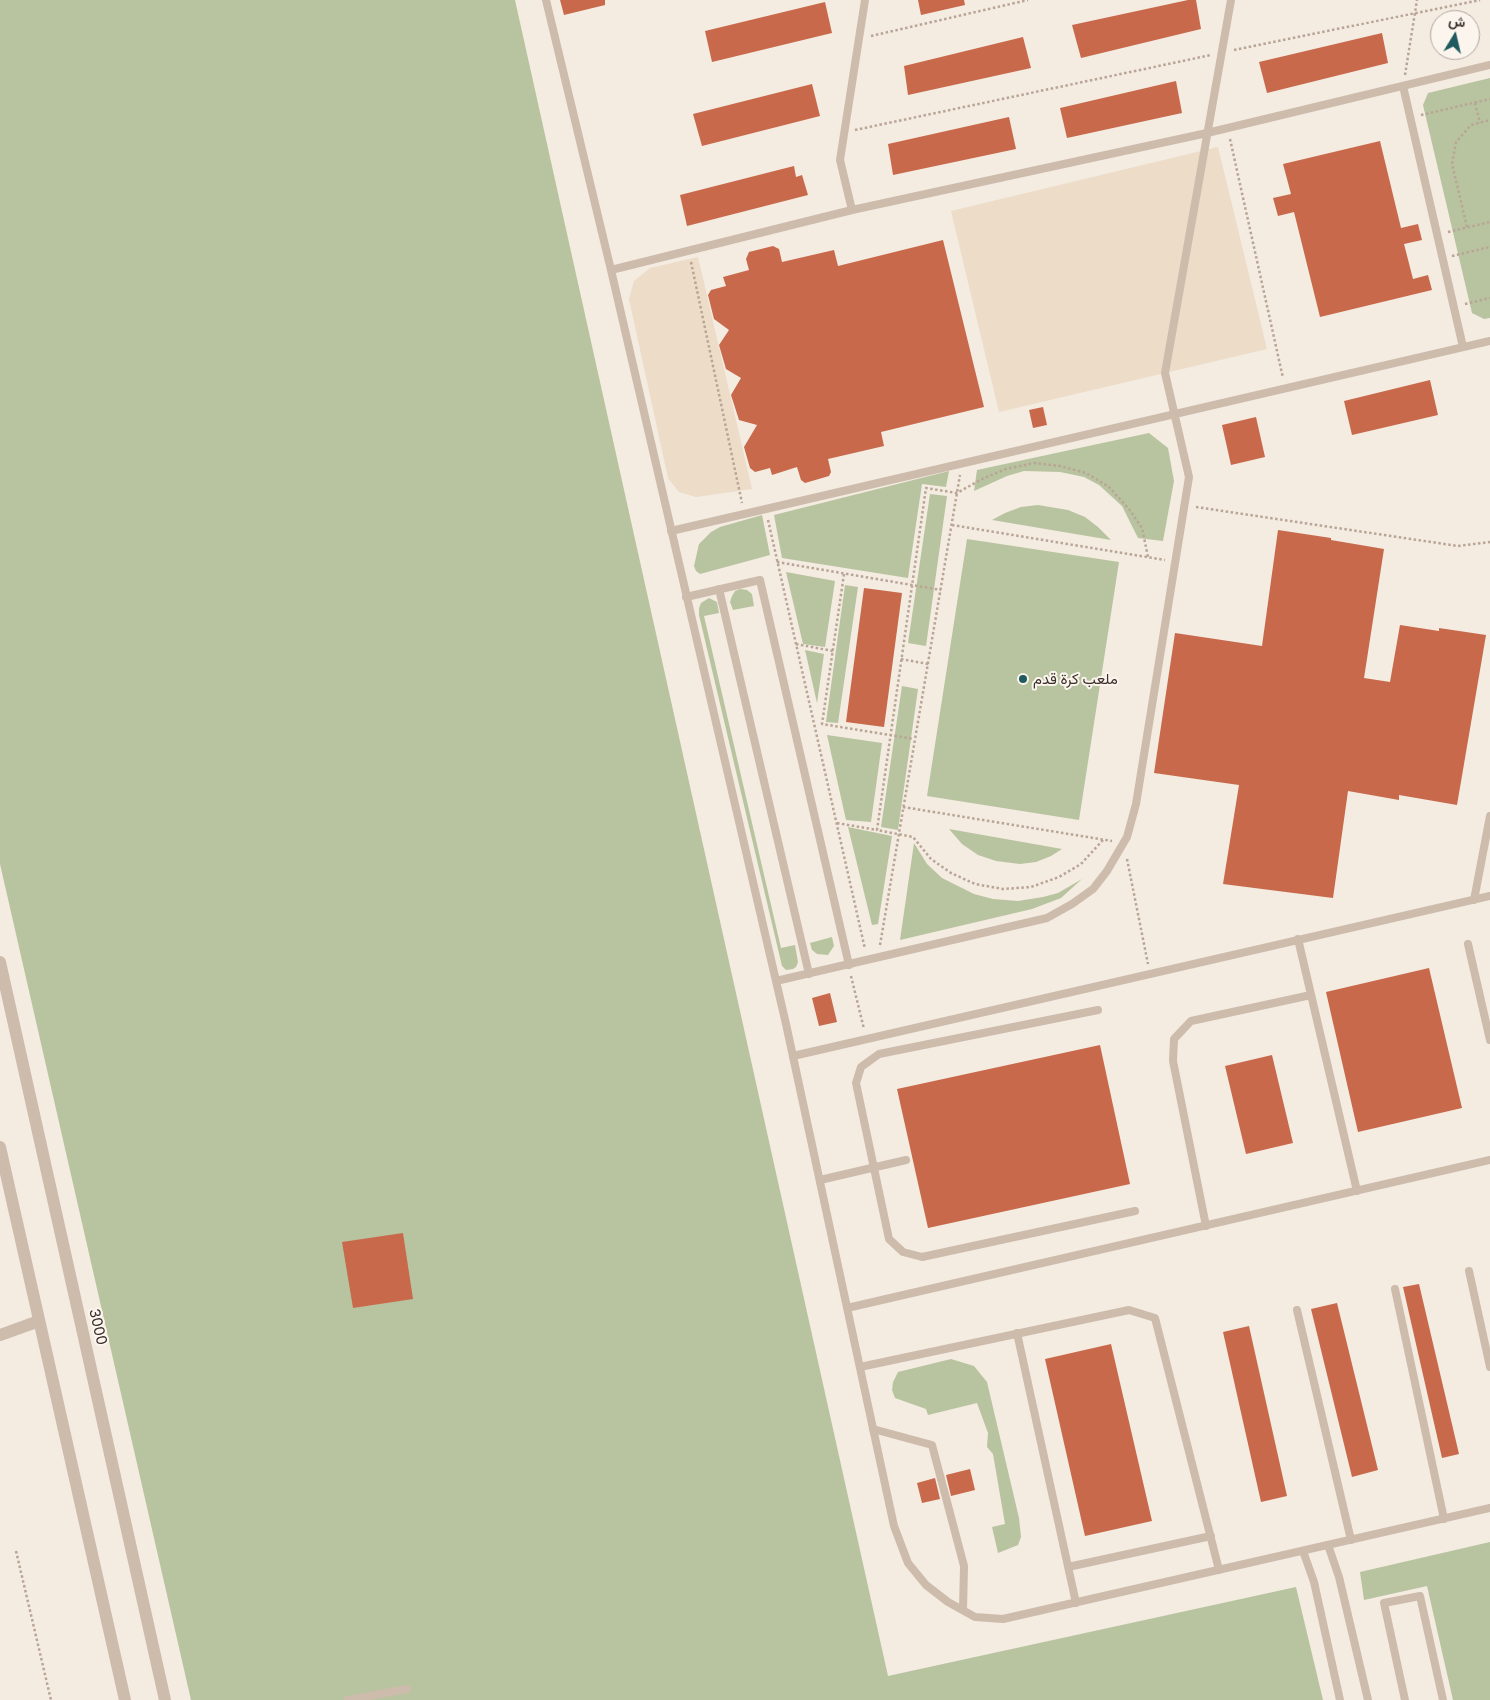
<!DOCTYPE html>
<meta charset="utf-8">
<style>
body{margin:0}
#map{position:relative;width:1490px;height:1700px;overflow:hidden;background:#f4ebe1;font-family:"Golos Text",Vazirmatn,sans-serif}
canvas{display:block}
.north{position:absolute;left:1430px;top:10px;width:50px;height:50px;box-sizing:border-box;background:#fbf5ee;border:1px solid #aea6a0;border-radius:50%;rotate:9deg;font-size:14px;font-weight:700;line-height:20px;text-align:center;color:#3b302b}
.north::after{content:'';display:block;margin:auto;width:18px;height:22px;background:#1f5a5e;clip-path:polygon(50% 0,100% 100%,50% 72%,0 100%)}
</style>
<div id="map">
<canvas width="1490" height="1700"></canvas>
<div class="north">ش</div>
</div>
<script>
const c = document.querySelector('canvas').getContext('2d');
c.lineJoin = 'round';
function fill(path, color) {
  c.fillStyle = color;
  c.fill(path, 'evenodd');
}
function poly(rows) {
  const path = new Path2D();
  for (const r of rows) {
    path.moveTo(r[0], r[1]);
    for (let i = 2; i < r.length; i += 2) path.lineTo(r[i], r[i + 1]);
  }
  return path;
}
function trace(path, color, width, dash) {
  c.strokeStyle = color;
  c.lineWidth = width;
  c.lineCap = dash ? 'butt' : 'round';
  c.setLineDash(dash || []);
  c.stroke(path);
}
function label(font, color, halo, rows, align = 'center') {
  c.font = font + ' "Golos Text",Vazirmatn,sans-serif';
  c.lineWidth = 4;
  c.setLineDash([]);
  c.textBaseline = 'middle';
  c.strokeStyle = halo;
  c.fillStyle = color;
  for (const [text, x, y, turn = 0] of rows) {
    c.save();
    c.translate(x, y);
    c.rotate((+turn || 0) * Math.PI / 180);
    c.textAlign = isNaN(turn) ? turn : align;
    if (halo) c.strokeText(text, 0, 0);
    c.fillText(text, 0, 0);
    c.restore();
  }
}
const green = poly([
 [0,0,515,0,888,1676,1296,1587,1323,1700,191,1700,0,864],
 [1490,78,1490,318,1484,319,1472,313,1423,105,1428,93],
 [1149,433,1168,448,1174,481,1163,541,1138,538,1122,506,1099,485,1084,477,1060,472,1024,471,1007,476,974,491,977,470],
 [949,471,946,487,922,484,908,578,782,558,774,515],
 [930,494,947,496,926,646,908,643],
 [1038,505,1068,510,1085,517,1098,527,1111,540,992,520,1005,513,1021,507],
 [762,515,770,555,700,574,696,571,694,566,699,544,711,532,720,527],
 [967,539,1119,562,1079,820,927,796],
 [786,572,835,581,825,647,803,644],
 [845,585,858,587,838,723,826,722],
 [740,589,747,590,752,594,754,606,733,610,730,602,732,596,735,591],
 [709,598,717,602,719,613,704,616,781,948,795,945,798,962,796,967,793,969,786,970,782,966,699,615,699,608,701,603],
 [805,650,824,654,817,703],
 [902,686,918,689,898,830,881,827],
 [827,735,882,743,871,822,846,820],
 [848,827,892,836,878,924,872,925],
 [949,829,1062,849,1051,856,1036,862,1020,864,996,861,978,855,962,844],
 [914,843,927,864,942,878,974,894,993,899,1018,901,1043,897,1058,893,1082,879,1061,898,1032,909,900,940],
 [832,937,834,946,828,955,817,954,812,950,810,943],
 [951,1359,974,1366,987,1382,1019,1518,1021,1537,1018,1545,998,1553,992,1527,1005,1524,993,1454,987,1447,988,1433,977,1403,928,1415,926,1409,895,1398,892,1390,893,1382,898,1372],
 [1490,1542,1490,1700,1453,1700,1427,1586,1364,1600,1360,1572]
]);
const plaza = poly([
 [1218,147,1267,349,999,412,951,211],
 [698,257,752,489,696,497,679,492,668,478,629,299,634,281,650,268]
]);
const building = poly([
 [560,0,605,0,605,5,564,15],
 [918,0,964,0,965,5,921,15],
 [1188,0,1196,0,1201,29,1081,58,1072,25],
 [825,2,832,33,712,62,705,31],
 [1382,33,1388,63,1267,93,1259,62],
 [1023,37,1031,68,908,95,904,66],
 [1176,81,1182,113,1067,138,1060,108],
 [812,84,820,116,702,146,693,114],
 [1009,117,1016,149,893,175,888,144],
 [1380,141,1401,228,1418,224,1422,240,1404,244,1413,279,1428,275,1432,290,1320,317,1294,212,1278,216,1273,198,1291,194,1283,164],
 [794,166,796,177,802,175,808,195,687,226,680,195],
 [943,240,984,407,881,432,884,446,828,459,831,472,829,476,805,483,801,480,797,467,772,475,770,468,755,472,750,468,744,447,757,425,739,420,731,395,741,378,726,369,719,345,729,330,714,319,708,295,711,290,726,286,723,277,749,270,746,259,749,252,773,246,779,249,782,262,834,250,838,266],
 [1430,380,1438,415,1352,435,1344,401],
 [1043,407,1047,425,1033,428,1029,410],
 [1256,417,1265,457,1231,465,1222,425],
 [1278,530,1331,538,1331,540,1384,549,1364,678,1390,682,1400,625,1439,631,1439,628,1486,635,1457,805,1399,795,1399,800,1348,791,1333,898,1223,884,1239,785,1154,773,1175,633,1262,646],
 [864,588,902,593,884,727,846,722],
 [1429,968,1462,1108,1358,1132,1326,992],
 [830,993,837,1022,819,1026,812,998],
 [1100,1045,1130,1184,928,1228,897,1089],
 [1272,1055,1293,1143,1246,1154,1225,1066],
 [403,1233,413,1299,353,1308,342,1242],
 [1419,1284,1459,1454,1442,1458,1403,1287],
 [1337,1303,1378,1470,1352,1477,1311,1309],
 [1249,1326,1287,1496,1261,1502,1223,1332],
 [1111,1344,1152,1521,1085,1536,1045,1359],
 [970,1469,975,1490,951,1496,946,1475],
 [935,1478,940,1499,922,1503,917,1483]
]);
const path = poly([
 [871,36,1028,0],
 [1234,50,1480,0],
 [1405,75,1417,0],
 [1475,103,1480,123],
 [1421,115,1490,99],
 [855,130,1211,55],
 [1230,139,1283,378],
 [1467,227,1452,164,1456,142,1471,125,1490,120],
 [1448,232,1490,222],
 [1452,256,1490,247],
 [691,262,742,503],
 [1465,304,1490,298],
 [1196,507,1458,546,1490,542],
 [768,520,865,949],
 [952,525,1165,560],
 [777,562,941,590],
 [844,574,822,724,914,739],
 [796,644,833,651],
 [901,659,928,664],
 [903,807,1112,841],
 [837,823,877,830],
 [1103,840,1081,864,1059,877,1031,887,1003,889,975,884,951,873,931,859,913,837,877,830,926,488,957,493,982,479,1006,469,1034,463,1060,466,1086,473,1109,487,1129,509,1142,528,1148,557],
 [1127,859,1148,964],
 [880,945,960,475],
 [851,976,864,1029],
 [16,1551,51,1700]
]);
const service = poly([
 [546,0,611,270,786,1024,894,1526,908,1563,926,1585,948,1602,975,1617,1003,1619,1490,1508],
 [1403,86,1463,347],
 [852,210,840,160,865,0],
 [611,270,852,210,1207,133,1490,65],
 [671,531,1490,341],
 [719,589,809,974],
 [686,597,760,580,849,965],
 [1474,900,1490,816],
 [1298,939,1357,1191],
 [1468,944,1490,1040],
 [776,981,1047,918,1072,904,1093,889,1107,871,1127,837,1136,804,1189,477,1165,373,1231,0],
 [1098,1010,879,1054,861,1067,856,1083,889,1239,903,1252,922,1257,1135,1211],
 [793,1056,1490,896],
 [820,1180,906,1160],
 [1206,1226,1173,1061,1174,1039,1191,1021,1311,995],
 [1469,1271,1490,1367],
 [1395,1289,1444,1519],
 [847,1308,1490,1160],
 [1297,1310,1351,1540],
 [1017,1333,1076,1603],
 [860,1367,1129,1310,1155,1318,1219,1570],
 [873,1429,932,1445,964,1566,963,1610],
 [1328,1545,1339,1577,1368,1700],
 [1303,1551,1314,1582,1340,1700],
 [1068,1567,1211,1536],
 [348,1700,407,1689],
 [1405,1700,1384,1603,1420,1596,1443,1700]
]);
const minor = poly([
 [0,1335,39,1321]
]);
const tertiary = poly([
 [0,962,165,1700],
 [0,1147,125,1700]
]);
const markers = [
 [1023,679,5,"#1f5a5e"]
];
const poiNames = [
 ["ملعب كرة قدم",1033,679]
];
const streetNames = [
 ["3000",98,1327,77]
];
fill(green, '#b8c4a0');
fill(plaza, '#ecdcc8');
fill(building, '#c8694b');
trace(path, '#b9a596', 2.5, [2.5, 2.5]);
trace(service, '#cdbbac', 8);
trace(minor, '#cdbbac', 12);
trace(tertiary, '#cdbbac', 12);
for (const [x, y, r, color] of markers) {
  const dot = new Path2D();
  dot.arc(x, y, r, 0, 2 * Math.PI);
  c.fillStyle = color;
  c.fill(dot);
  trace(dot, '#fbf5ee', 2);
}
label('15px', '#3b302b', '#fbf5ee', poiNames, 'left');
label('15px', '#3b302b', '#fbf5ee', streetNames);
</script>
